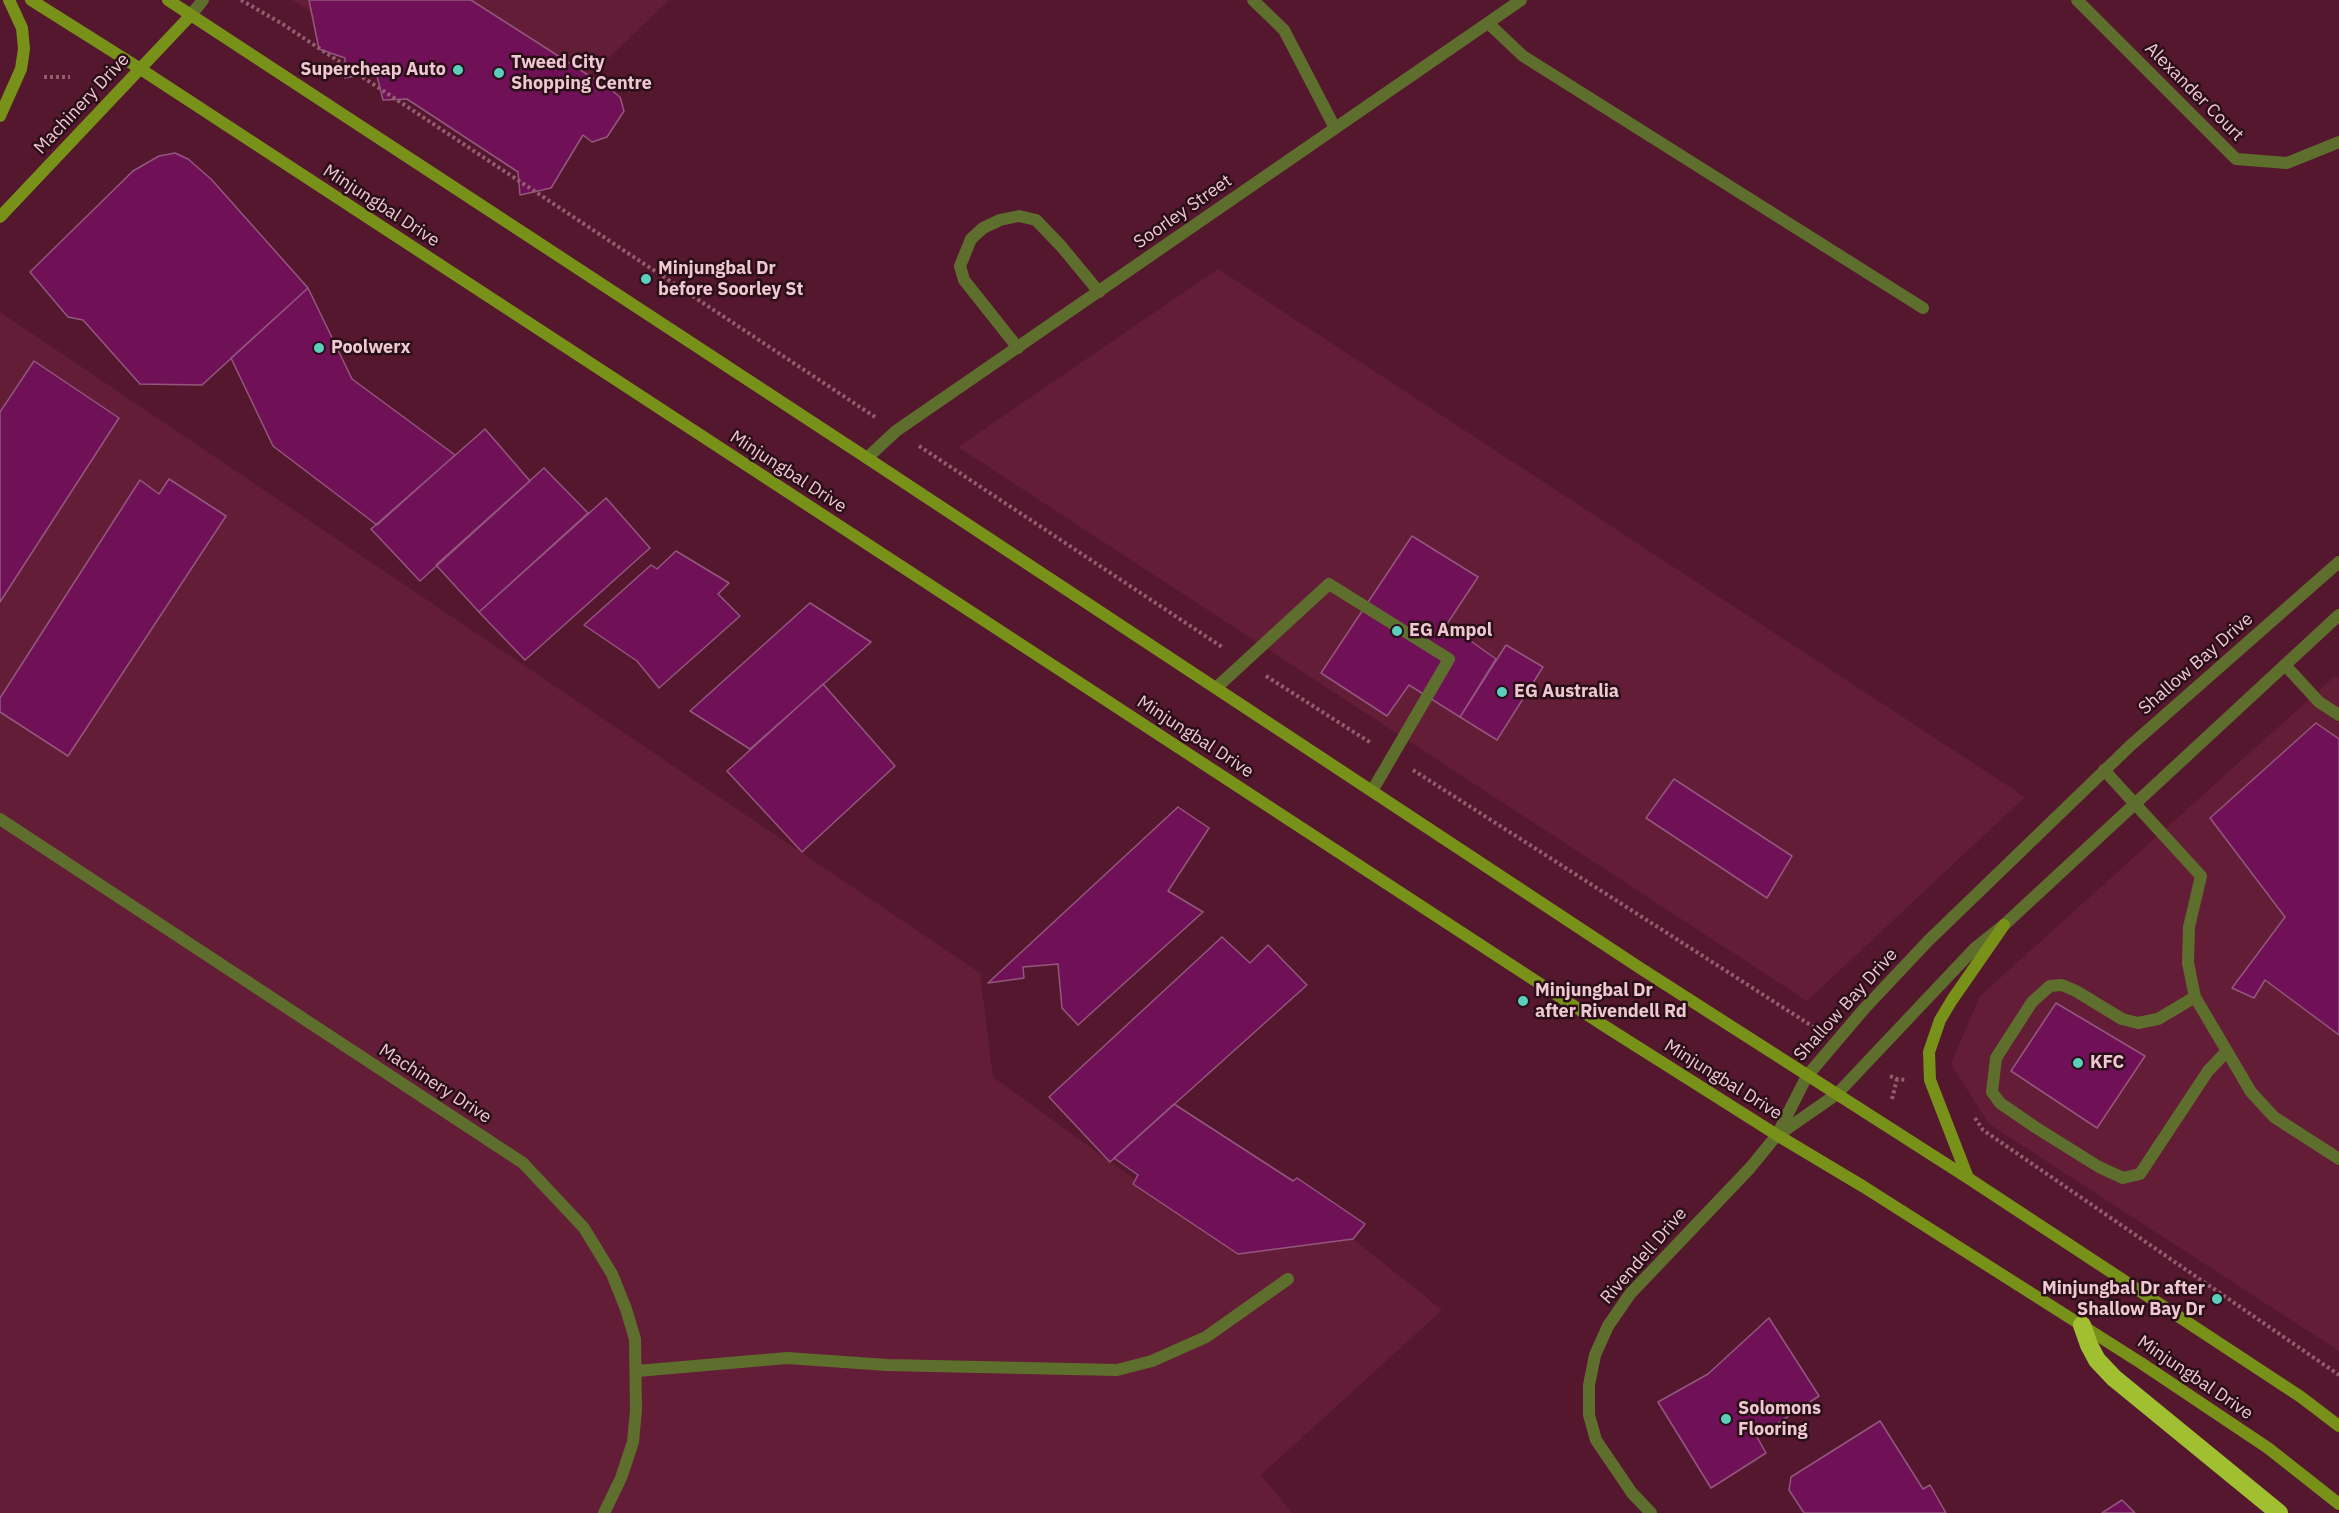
<!DOCTYPE html>
<style>
body{margin:0}
canvas{display:block;background:#55172e}
</style>
<canvas width="2339" height="1513"></canvas>
<script>
const c = document.querySelector('canvas').getContext('2d');
c.lineJoin = 'round';
function fill(path, color) {
  c.fillStyle = color;
  c.fill(path, 'evenodd');
}
function poly(rows) {
  const path = new Path2D();
  for (const r of rows) {
    path.moveTo(r[0], r[1]);
    for (let i = 2; i < r.length; i += 2) path.lineTo(r[i], r[i + 1]);
  }
  return path;
}
function trace(path, color, width, dash) {
  c.strokeStyle = color;
  c.lineWidth = width;
  c.lineCap = dash ? 'butt' : 'round';
  c.setLineDash(dash || []);
  c.stroke(path);
}
function label(font, color, halo, rows, align = 'center') {
  c.font = font + ' "IBM Plex Sans",sans-serif';
  c.lineWidth = 5;
  c.setLineDash([]);
  c.textBaseline = 'middle';
  c.strokeStyle = halo;
  c.fillStyle = color;
  for (const [text, x, y, turn = 0] of rows) {
    c.save();
    c.translate(x, y);
    c.rotate((+turn || 0) * Math.PI / 180);
    c.textAlign = isNaN(turn) ? turn : align;
    if (halo) c.strokeText(text, 0, 0);
    c.fillText(text, 0, 0);
    c.restore();
  }
}
const built = poly([
 [292,0,669,0,517,146],
 [1218,269,2025,797,1807,1001,958,447],
 [0,312,980,973,993,1077,1238,1254,1353,1239,1442,1310,1261,1475,1292,1513,0,1513],
 [2335,676,2339,678,2339,1351,1989,1124,1951,1064,1980,996]
]);
const building = poly([
 [309,0,471,0,610,89,620,97,624,111,607,137,592,142,583,135,551,188,520,195,518,172,407,99,383,100,376,72,345,78,345,58,319,49,309,0],
 [175,153,188,159,211,179,308,288,202,385,140,384,83,320,68,317,30,272,133,171,159,156,175,153],
 [308,288,352,379,455,455,377,525,273,446,231,358,308,288],
 [34,361,119,418,0,602,0,412,34,361],
 [485,429,530,481,420,581,371,529,485,429],
 [544,468,588,513,479,612,436,565,544,468],
 [169,479,226,516,68,756,0,712,0,698,140,480,159,494,169,479],
 [606,498,650,548,525,660,479,612,606,498],
 [1412,536,1478,577,1447,624,1496,659,1460,717,1409,685,1387,716,1321,673,1412,536],
 [676,551,729,583,718,594,740,616,659,688,637,661,584,625,651,565,657,569,676,551],
 [810,603,871,642,750,749,690,711,810,603],
 [1506,645,1543,667,1497,740,1460,717,1506,645],
 [823,684,895,766,802,852,727,771,823,684],
 [2316,723,2339,739,2339,1035,2265,980,2254,998,2232,988,2285,917,2210,818,2316,723],
 [1674,779,1792,856,1767,898,1646,818,1674,779],
 [1178,807,1209,828,1168,891,1203,912,1078,1025,1062,1008,1058,964,1023,967,1024,978,988,983,1178,807],
 [1222,937,1250,963,1268,945,1307,985,1110,1162,1049,1097,1222,937],
 [2056,1003,2145,1056,2097,1128,2011,1071,2056,1003],
 [1174,1104,1293,1181,1297,1178,1365,1224,1353,1239,1238,1254,1133,1184,1138,1175,1114,1158,1174,1104],
 [1769,1318,1819,1396,1757,1437,1766,1453,1711,1488,1658,1402,1708,1374,1769,1318],
 [1880,1421,1923,1489,1930,1485,1946,1513,1804,1513,1789,1490,1791,1477,1880,1421],
 [2122,1500,2135,1513,2102,1513,2122,1500]
]);
const path = poly([
 [241,0,281,23,875,417],
 [44,77,70,77],
 [919,446,1222,647],
 [1266,676,1371,743],
 [1413,770,1815,1028],
 [1890,1076,1897,1079,1906,1080],
 [1892,1099,1897,1079],
 [1975,1118,1983,1130,2339,1375]
]);
const lane = poly([
 [1253,0,1284,30,1335,128],
 [1488,23,1523,56,1923,308],
 [1018,348,964,280,960,266,971,239,983,228,1000,220,1019,216,1036,220,1061,246,1099,292],
 [2285,665,2319,702,2339,715],
 [1216,688,1329,584,1449,659,1372,791],
 [2104,770,2201,876,2189,927,2188,963,2195,997,2251,1092,2274,1117,2339,1159],
 [2195,997,2158,1019,2138,1023,2122,1019,2076,991,2062,985,2050,986,2032,1002,1996,1058,1992,1092,2000,1103,2035,1127,2099,1167,2123,1178,2140,1174,2208,1071,2227,1051],
 [637,1371,787,1358,887,1365,1117,1370,1152,1361,1206,1337,1288,1279]
]);
const street = poly([
 [2077,0,2236,159,2287,163,2339,142],
 [191,15,203,0],
 [867,458,896,431,1521,0],
 [0,819,523,1163,584,1228,612,1274,626,1309,635,1339,636,1410,633,1442,621,1478,604,1513],
 [1778,1135,1837,1094,1974,949,2004,925,2339,615],
 [1651,1513,1632,1493,1596,1440,1589,1415,1589,1385,1595,1355,1608,1326,1630,1294,1750,1168,1777,1135,1807,1076,1864,1009,1928,941,2131,745,2339,562]
]);
const secondary = poly([
 [31,0,139,68,1603,1025,1777,1135,1864,1187,2141,1363,2268,1448,2339,1504],
 [168,0,867,458,1640,968,1968,1178,2301,1397,2339,1426],
 [0,116,21,69,24,49,22,28,9,0],
 [0,217,191,15],
 [1968,1178,1930,1080,1929,1052,1940,1020,1952,1000,2004,925]
]);
const highway = poly([
 [2082,1325,2089,1345,2097,1360,2114,1378,2279,1513]
]);
const markers = [
 [458,70,6,"#5bcebc"],
 [499,73,6,"#5bcebc"],
 [646,279,6,"#5bcebc"],
 [319,348,6,"#5bcebc"],
 [1397,631,6,"#5bcebc"],
 [1502,692,6,"#5bcebc"],
 [1523,1001,6,"#5bcebc"],
 [2078,1063,6,"#5bcebc"],
 [2217,1299,6,"#5bcebc"],
 [1726,1419,6,"#5bcebc"]
];
const poiNames = [
 ["Tweed City",511,63],
 ["Shopping Centre",511,84],
 ["Supercheap Auto",446,70,"right"],
 ["Minjungbal Dr",658,269],
 ["before Soorley St",658,290],
 ["Poolwerx",331,348],
 ["EG Ampol",1409,631],
 ["EG Australia",1514,692],
 ["Minjungbal Dr",1535,991],
 ["after Rivendell Rd",1535,1012],
 ["KFC",2090,1063],
 ["Minjungbal Dr after",2205,1289,"right"],
 ["Shallow Bay Dr",2205,1310,"right"],
 ["Solomons",1738,1409],
 ["Flooring",1738,1430]
];
const streetNames = [
 ["Alexander Court",2194,92,45],
 ["Machinery Drive",82,104,-47],
 ["Minjungbal Drive",381,206,33],
 ["Soorley Street",1183,212,-35],
 ["Minjungbal Drive",788,472,33],
 ["Shallow Bay Drive",2196,664,-41],
 ["Minjungbal Drive",1195,737,33],
 ["Shallow Bay Drive",1846,1005,-48],
 ["Minjungbal Drive",1723,1080,32],
 ["Machinery Drive",435,1084,33],
 ["Rivendell Drive",1644,1256,-49],
 ["Minjungbal Drive",2195,1378,34]
];
fill(built, '#631d36');
fill(building, '#701157');
trace(building, '#93577e', 1.5);
trace(path, '#935d6f', 4, [3, 3]);
trace(lane, '#5e6f2d', 12);
trace(street, '#5e6f2d', 12);
trace(secondary, '#789118', 12);
trace(highway, '#a0bf31', 18);
for (const [x, y, r, color] of markers) {
  const dot = new Path2D();
  dot.arc(x, y, r, 0, 2 * Math.PI);
  c.fillStyle = color;
  c.fill(dot);
  trace(dot, '#2a0f18', 2);
}
label('bold 18px', '#f0c8d2', '#2a0f18', poiNames, 'left');
label('18px', '#f0c8d2', '#2a0f18', streetNames);
</script>
